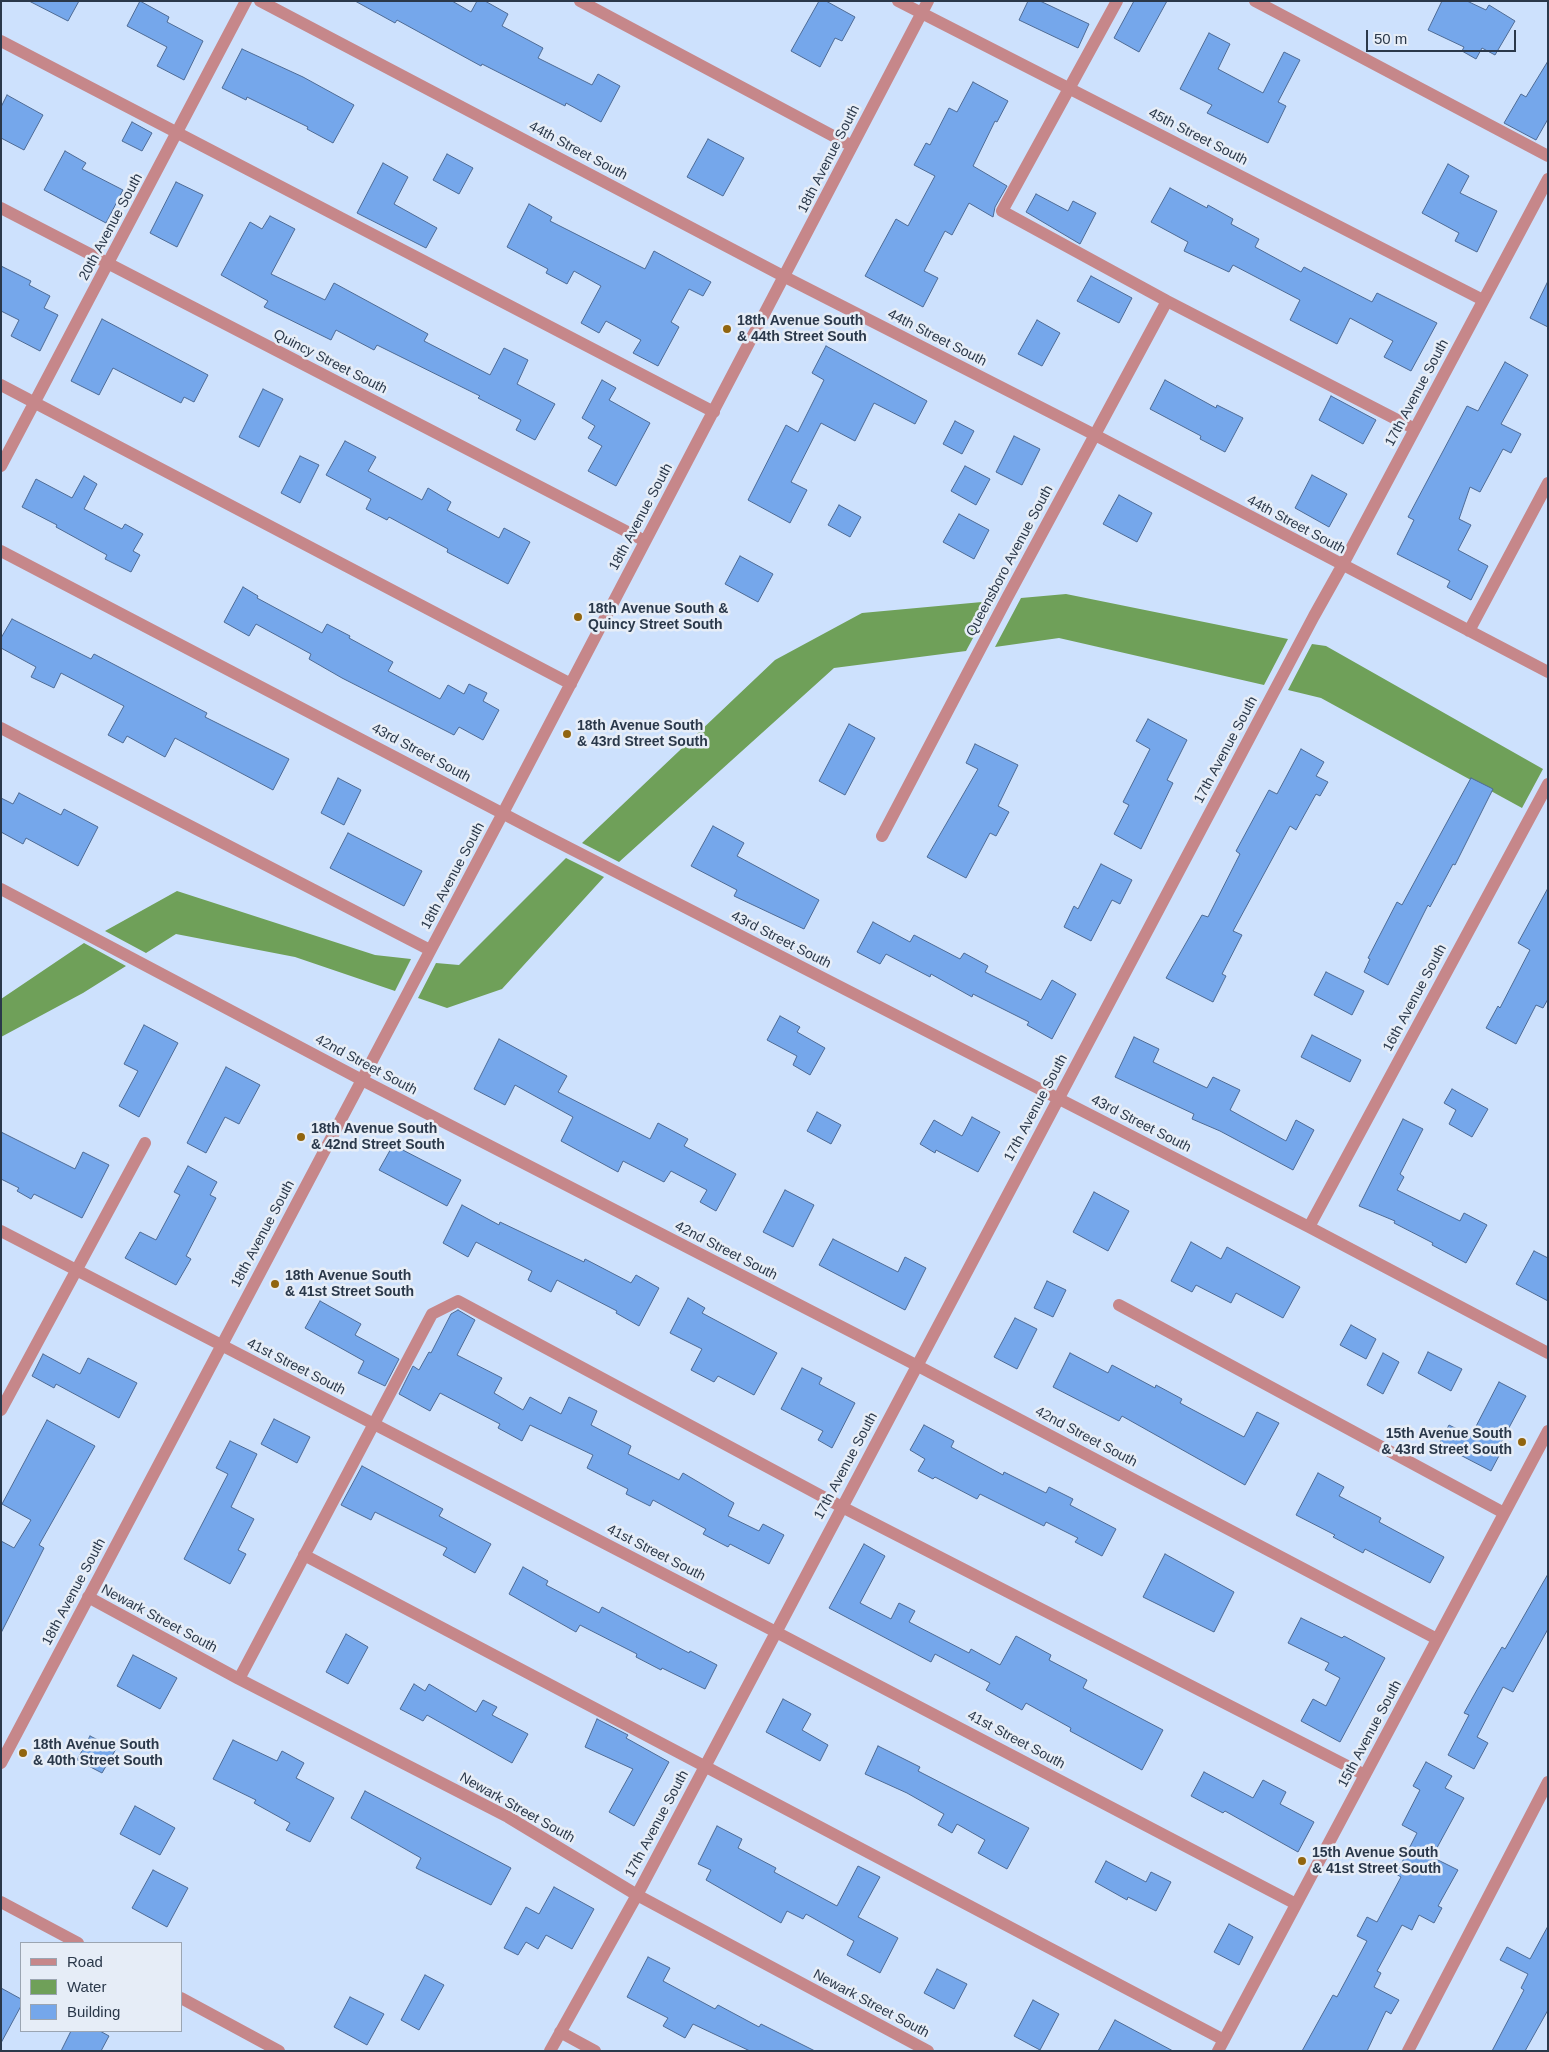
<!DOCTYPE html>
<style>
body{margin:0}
#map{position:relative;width:1549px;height:2052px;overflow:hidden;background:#cde1fd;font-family:Helvetica,sans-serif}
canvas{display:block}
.frame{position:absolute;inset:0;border:2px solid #2a384a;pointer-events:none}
.legend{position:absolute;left:20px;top:1942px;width:162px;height:90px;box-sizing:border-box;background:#e6edf7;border:1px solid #9ba5b2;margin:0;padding:6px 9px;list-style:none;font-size:15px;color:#2a384a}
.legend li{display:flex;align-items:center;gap:10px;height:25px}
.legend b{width:25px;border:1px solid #9ba5b2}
.scale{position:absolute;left:1366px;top:30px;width:150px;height:22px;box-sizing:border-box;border:2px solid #2a384a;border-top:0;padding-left:6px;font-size:15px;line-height:18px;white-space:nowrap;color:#2a384a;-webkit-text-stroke:4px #e6edf7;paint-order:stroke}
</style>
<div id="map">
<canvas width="1549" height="2052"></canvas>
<div class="frame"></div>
<ul class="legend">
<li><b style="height:6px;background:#c6878a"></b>Road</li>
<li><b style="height:14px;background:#6fa059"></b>Water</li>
<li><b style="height:14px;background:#75a7eb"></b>Building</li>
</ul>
<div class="scale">50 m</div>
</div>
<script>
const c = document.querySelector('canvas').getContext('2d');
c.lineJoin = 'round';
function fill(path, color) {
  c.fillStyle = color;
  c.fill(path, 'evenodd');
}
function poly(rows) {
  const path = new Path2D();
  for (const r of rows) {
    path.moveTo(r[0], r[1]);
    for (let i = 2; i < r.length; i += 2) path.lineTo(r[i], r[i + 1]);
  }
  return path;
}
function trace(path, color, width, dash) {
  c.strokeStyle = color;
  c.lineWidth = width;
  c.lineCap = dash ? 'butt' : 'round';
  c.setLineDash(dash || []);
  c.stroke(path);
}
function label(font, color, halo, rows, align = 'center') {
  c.font = font + ' Helvetica,sans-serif';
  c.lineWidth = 5;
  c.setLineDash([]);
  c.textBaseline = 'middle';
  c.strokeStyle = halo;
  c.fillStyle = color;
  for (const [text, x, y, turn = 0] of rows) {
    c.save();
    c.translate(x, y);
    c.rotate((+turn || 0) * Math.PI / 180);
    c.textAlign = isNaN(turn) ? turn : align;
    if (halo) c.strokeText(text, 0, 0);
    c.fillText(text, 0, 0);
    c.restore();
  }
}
const water = poly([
 [1066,594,1288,639,1264,685,1059,638,995,647,1021,598],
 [993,601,966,651,834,668,619,862,582,843,775,660,862,613],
 [1312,644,1326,646,1543,769,1522,808,1321,698,1288,690],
 [566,858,604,877,502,989,447,1008,418,998,436,963,459,965],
 [177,891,375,955,411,959,395,991,295,957,176,934,146,953,105,931],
 [84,943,126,966,83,993,1,1037,1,999]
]);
const building = poly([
 [29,1,79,1,68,21,29,1],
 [140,1,169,17,167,22,203,41,184,80,157,66,167,47,127,26,140,1],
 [355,1,452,1,471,12,477,1,485,1,508,14,502,26,543,48,538,58,592,85,598,74,620,86,601,122,566,103,565,106,482,64,481,66,397,20,395,23,355,1],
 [819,1,826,1,855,17,842,41,835,38,820,67,791,51,819,1],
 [1028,1,1040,1,1089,24,1078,48,1019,20,1028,1],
 [1134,1,1167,1,1139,52,1114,38,1134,1],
 [1442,1,1467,1,1486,10,1489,5,1515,21,1495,55,1482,48,1476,59,1462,51,1464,47,1428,30,1442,1],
 [1209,33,1230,44,1218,69,1263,93,1284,52,1300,60,1278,102,1286,106,1268,143,1207,113,1212,105,1180,89,1209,33],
 [242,49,303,77,354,105,333,143,307,129,308,127,247,97,246,100,222,88,242,49],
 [1548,61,1548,119,1536,140,1504,123,1521,94,1526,97,1548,61],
 [973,82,1008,101,997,122,995,121,973,166,1007,186,995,207,993,217,969,203,952,235,945,231,924,271,938,278,923,307,865,276,896,219,908,226,935,176,914,165,926,143,930,145,949,108,957,112,973,82],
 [7,95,43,115,24,150,1,138,1,107,7,95],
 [132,122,152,133,142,151,122,141,132,122],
 [708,139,744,158,723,196,687,177,708,139],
 [65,151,86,163,82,169,123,190,106,223,44,190,65,151],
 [447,154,473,168,459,194,433,180,447,154],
 [383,163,408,177,394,204,437,228,426,248,357,213,383,163],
 [1448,164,1469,176,1460,193,1497,211,1477,252,1455,241,1459,233,1422,213,1448,164],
 [176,182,203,195,177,247,150,233,176,182],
 [1170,188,1207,208,1208,205,1233,219,1231,224,1259,239,1255,247,1301,272,1304,267,1372,302,1377,293,1437,323,1411,371,1384,357,1393,341,1350,318,1337,344,1290,320,1300,300,1233,265,1229,272,1184,251,1188,242,1151,222,1170,188],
 [1036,194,1068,211,1073,201,1096,213,1080,244,1026,212,1036,194],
 [529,204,552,217,550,221,645,269,654,251,711,282,703,296,689,289,671,322,679,327,658,366,633,353,641,340,606,321,599,333,581,323,601,286,574,271,567,284,546,273,548,269,507,247,529,204],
 [270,216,295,229,271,274,325,300,334,283,428,334,424,341,490,375,504,348,528,360,517,384,555,404,535,440,516,430,521,420,478,398,480,396,377,345,374,350,336,330,331,340,264,307,268,301,221,275,250,222,262,229,270,216],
 [1,266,31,281,29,285,50,296,44,308,58,315,40,351,11,336,19,320,1,311,1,266],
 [1091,276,1132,298,1119,323,1077,301,1091,276],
 [1548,281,1548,327,1530,318,1548,281],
 [102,319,208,375,194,402,184,397,181,403,113,368,99,395,71,381,102,319],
 [1037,320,1060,333,1042,366,1018,354,1037,320],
 [826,346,927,401,915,424,874,403,855,441,821,423,791,482,807,490,790,523,748,500,786,425,798,432,824,380,812,373,826,346],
 [1505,362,1528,375,1501,424,1521,434,1511,453,1503,449,1480,492,1470,487,1459,519,1471,525,1458,550,1488,566,1471,600,1447,587,1450,581,1397,554,1414,520,1408,517,1467,406,1478,411,1505,362],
 [602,380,616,388,609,400,650,423,616,486,588,471,602,446,588,438,595,426,582,418,602,380],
 [1165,380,1216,408,1217,405,1243,418,1225,452,1200,439,1201,436,1150,409,1165,380],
 [263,389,283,399,259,447,239,437,263,389],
 [1331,396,1376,420,1363,444,1319,420,1331,396],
 [955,421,974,431,962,454,943,444,955,421],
 [1014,436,1040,449,1022,485,996,472,1014,436],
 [345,441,376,457,368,471,422,500,428,488,451,502,447,510,499,538,504,528,530,542,508,584,447,552,448,549,389,517,387,520,366,509,371,499,326,475,345,441],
 [300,456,319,465,300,503,281,493,300,456],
 [965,466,990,479,976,505,951,491,965,466],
 [1312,475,1347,494,1329,527,1295,508,1312,475],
 [84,476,97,484,84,509,122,529,125,524,143,534,133,551,140,555,131,572,105,559,107,555,56,527,57,525,22,507,36,479,72,498,84,476],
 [1119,495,1152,513,1137,542,1103,524,1119,495],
 [839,505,861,517,850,537,828,525,839,505],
 [959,514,989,530,974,559,943,542,959,514],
 [740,556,773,574,758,602,725,584,740,556],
 [243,587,258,596,257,598,322,633,327,624,350,636,349,638,393,662,388,671,440,699,448,685,464,694,469,684,487,693,483,701,499,710,483,740,459,727,454,735,342,678,309,659,311,654,256,624,249,636,224,622,243,587],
 [12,619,91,659,94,654,207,713,205,717,289,759,273,790,175,738,165,757,127,736,123,743,108,735,124,706,61,673,54,688,31,677,36,667,1,648,1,638,12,619],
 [1148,719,1187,740,1167,780,1173,783,1141,849,1114,834,1129,805,1123,802,1150,749,1136,741,1148,719],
 [849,724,875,738,845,795,819,781,849,724],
 [975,744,1018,765,998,806,1009,812,996,836,990,833,966,878,927,857,978,769,966,763,975,744],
 [1301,749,1324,762,1316,776,1328,782,1320,796,1316,794,1296,830,1290,826,1233,931,1242,935,1222,974,1226,976,1213,1002,1166,978,1202,915,1208,917,1240,854,1236,851,1269,790,1277,794,1301,749],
 [338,778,361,790,344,825,321,813,338,778],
 [1471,778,1493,789,1455,865,1453,864,1430,907,1428,905,1388,985,1364,972,1370,959,1368,958,1397,902,1402,905,1471,778],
 [19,793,61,815,64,809,98,827,78,866,26,838,23,844,1,832,1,798,13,804,19,793],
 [713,826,744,843,737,856,819,900,804,929,734,896,737,890,691,866,713,826],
 [348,833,422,871,404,906,330,868,348,833],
 [1101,864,1132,880,1120,904,1112,900,1091,941,1064,927,1074,906,1078,909,1101,864],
 [1548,888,1548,999,1543,1008,1536,1005,1516,1044,1486,1028,1498,1006,1500,1008,1530,950,1518,943,1548,888],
 [873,922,910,942,914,935,960,959,964,953,988,966,985,972,1041,1000,1052,980,1076,994,1052,1039,1027,1025,1029,1022,973,994,972,997,931,974,930,977,886,954,880,964,857,952,873,922],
 [1326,972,1364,991,1352,1015,1314,995,1326,972],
 [780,1016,800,1027,797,1032,825,1048,810,1075,793,1065,797,1056,767,1040,780,1016],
 [144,1025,178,1043,139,1117,119,1106,138,1071,124,1064,144,1025],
 [1312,1035,1361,1060,1350,1082,1301,1057,1312,1035],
 [1134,1037,1159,1049,1153,1062,1207,1088,1213,1077,1240,1090,1230,1110,1286,1141,1296,1120,1314,1130,1293,1170,1220,1131,1192,1119,1194,1114,1115,1077,1134,1037],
 [499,1039,567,1076,558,1092,650,1139,658,1123,688,1139,684,1146,736,1174,716,1211,700,1202,707,1190,671,1171,664,1182,623,1161,618,1172,561,1141,573,1117,515,1085,505,1105,474,1089,499,1039],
 [226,1067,260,1085,239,1124,225,1117,206,1153,187,1143,226,1067],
 [1452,1089,1488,1109,1472,1137,1449,1124,1456,1110,1444,1103,1452,1089],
 [817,1112,841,1125,831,1144,807,1131,817,1112],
 [972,1117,1000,1132,978,1172,936,1150,935,1153,920,1144,934,1120,962,1136,972,1117],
 [1403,1119,1423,1129,1400,1174,1404,1177,1397,1190,1460,1221,1464,1213,1487,1225,1466,1263,1432,1245,1433,1243,1394,1223,1395,1221,1359,1206,1403,1119],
 [1,1132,75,1169,83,1152,109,1165,82,1218,34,1194,31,1199,17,1191,19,1188,1,1179,1,1132],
 [393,1145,461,1180,447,1206,379,1170,393,1145],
 [188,1166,217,1182,210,1195,216,1198,186,1256,191,1259,176,1285,125,1258,140,1232,156,1240,180,1195,174,1192,188,1166],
 [785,1190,814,1205,793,1247,763,1232,785,1190],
 [1094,1192,1129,1211,1108,1251,1073,1232,1094,1192],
 [462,1205,499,1225,500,1222,584,1262,585,1259,631,1283,636,1275,659,1288,639,1326,616,1313,617,1311,557,1280,551,1292,528,1280,532,1271,476,1242,468,1257,443,1243,462,1205],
 [833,1239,898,1272,905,1257,926,1268,905,1310,819,1265,833,1239],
 [1191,1242,1221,1259,1227,1247,1300,1287,1283,1318,1236,1293,1231,1303,1196,1285,1192,1292,1171,1281,1191,1242],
 [1534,1251,1548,1258,1548,1301,1516,1284,1534,1251],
 [1047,1281,1066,1290,1053,1317,1034,1308,1047,1281],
 [688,1298,705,1308,702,1313,777,1353,754,1395,718,1376,714,1382,691,1370,702,1349,670,1333,688,1298],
 [320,1301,361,1324,355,1335,399,1359,385,1386,358,1373,364,1361,305,1328,320,1301],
 [458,1310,475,1320,457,1355,502,1378,494,1393,523,1410,530,1397,561,1414,569,1397,597,1411,591,1425,631,1446,628,1454,679,1480,683,1473,734,1503,728,1516,759,1531,763,1524,784,1535,769,1564,730,1544,728,1547,703,1534,706,1529,653,1500,650,1506,626,1494,628,1489,587,1468,593,1455,530,1425,522,1441,498,1428,500,1424,440,1393,430,1411,399,1394,413,1366,419,1370,429,1352,431,1353,451,1314,458,1310],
 [1015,1318,1037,1329,1017,1369,994,1357,1015,1318],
 [1351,1325,1376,1339,1366,1359,1340,1345,1351,1325],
 [1428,1352,1462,1369,1451,1391,1418,1373,1428,1352],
 [1070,1353,1108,1373,1112,1365,1155,1388,1156,1385,1182,1399,1180,1403,1244,1437,1257,1412,1279,1423,1245,1485,1122,1416,1119,1421,1053,1387,1070,1353],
 [1383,1353,1399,1362,1383,1394,1367,1385,1383,1353],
 [43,1354,80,1374,88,1358,137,1383,119,1418,56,1384,54,1388,32,1376,43,1354],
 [802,1368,822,1378,819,1384,855,1403,832,1448,818,1440,823,1431,781,1409,802,1368],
 [1499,1382,1526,1396,1497,1450,1501,1452,1491,1471,1439,1444,1449,1425,1471,1436,1499,1382],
 [274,1419,310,1437,297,1463,261,1444,274,1419],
 [47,1420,95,1446,39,1545,44,1548,1,1633,1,1541,14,1548,31,1520,2,1504,47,1420],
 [924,1425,954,1441,951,1447,1003,1475,1004,1472,1046,1493,1049,1487,1073,1499,1070,1505,1116,1529,1102,1556,1075,1542,1078,1538,1046,1522,1044,1526,980,1494,977,1499,935,1477,933,1479,918,1471,925,1459,910,1450,924,1425],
 [230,1441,257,1454,231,1507,254,1519,238,1550,246,1554,230,1584,184,1559,228,1474,216,1468,230,1441],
 [362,1466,443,1509,439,1516,491,1544,475,1573,443,1555,447,1548,375,1512,371,1520,341,1505,362,1466],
 [1318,1473,1344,1487,1339,1496,1381,1518,1379,1522,1444,1557,1430,1583,1365,1549,1363,1553,1333,1537,1335,1535,1296,1515,1318,1473],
 [864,1544,885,1556,860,1603,891,1619,899,1603,915,1611,909,1622,969,1653,971,1649,1000,1665,1016,1636,1051,1655,1049,1660,1087,1680,1083,1688,1163,1730,1142,1770,1070,1731,1071,1728,1026,1703,1022,1710,986,1690,990,1683,935,1654,931,1662,829,1608,864,1544],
 [1165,1554,1234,1592,1214,1632,1143,1597,1165,1554],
 [523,1567,548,1581,546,1585,599,1613,602,1607,689,1653,690,1651,717,1665,705,1689,662,1668,661,1670,636,1657,637,1654,580,1625,576,1632,509,1594,523,1567],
 [1548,1574,1548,1629,1513,1692,1503,1687,1477,1737,1488,1743,1474,1769,1448,1755,1469,1715,1464,1713,1478,1688,1502,1647,1505,1649,1548,1574],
 [1301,1618,1342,1638,1344,1636,1385,1658,1340,1742,1301,1721,1313,1699,1326,1706,1340,1678,1325,1670,1329,1663,1288,1643,1301,1618],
 [346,1634,368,1647,348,1684,326,1672,346,1634],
 [133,1655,177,1678,160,1709,117,1686,133,1655],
 [414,1684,425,1691,429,1684,476,1712,483,1700,497,1707,492,1715,528,1734,512,1763,427,1715,423,1721,400,1709,414,1684],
 [783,1699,811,1714,802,1730,828,1745,820,1761,766,1732,783,1699],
 [597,1719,628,1735,626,1738,669,1762,634,1826,609,1812,633,1769,585,1747,597,1719],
 [90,1736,116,1749,102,1773,77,1760,90,1736],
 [233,1740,277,1761,282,1751,304,1763,296,1778,334,1798,310,1842,286,1830,290,1823,254,1803,256,1800,213,1779,233,1740],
 [878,1746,920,1767,918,1771,1029,1828,1007,1869,978,1853,985,1840,957,1824,952,1833,938,1825,944,1814,907,1793,865,1774,878,1746],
 [1426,1762,1452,1776,1445,1788,1464,1798,1432,1857,1458,1870,1438,1906,1442,1908,1434,1923,1419,1915,1412,1930,1402,1925,1377,1971,1381,1973,1374,1987,1399,2000,1391,2014,1386,2011,1367,2051,1302,2051,1333,1995,1337,1997,1367,1941,1357,1936,1367,1917,1377,1922,1401,1877,1396,1874,1417,1833,1402,1825,1420,1790,1413,1786,1426,1762],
 [1204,1772,1253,1798,1263,1780,1286,1792,1280,1804,1314,1822,1298,1852,1225,1811,1223,1813,1191,1796,1204,1772],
 [365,1791,511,1868,491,1905,416,1868,421,1858,351,1818,365,1791],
 [135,1806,175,1828,160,1855,120,1834,135,1806],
 [717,1826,742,1839,738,1848,776,1868,774,1872,837,1906,858,1866,880,1877,858,1917,898,1938,880,1973,847,1955,854,1941,806,1914,803,1919,787,1911,781,1923,706,1880,711,1870,698,1864,717,1826],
 [1106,1861,1146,1882,1151,1872,1171,1882,1156,1911,1128,1897,1127,1900,1095,1882,1106,1861],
 [153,1870,188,1888,167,1927,132,1908,153,1870],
 [554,1887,594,1909,572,1949,546,1935,538,1949,526,1942,518,1955,504,1948,526,1907,539,1914,554,1887],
 [1229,1924,1253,1937,1239,1965,1214,1952,1229,1924],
 [1548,1926,1548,2010,1525,2051,1492,2051,1524,1990,1521,1988,1528,1974,1500,1960,1507,1947,1530,1959,1548,1926],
 [648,1957,670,1968,663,1981,715,2009,718,2005,759,2027,761,2024,815,2051,750,2051,693,2024,685,2038,663,2026,668,2018,627,1997,648,1957],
 [937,1969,967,1984,954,2009,924,1993,937,1969],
 [425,1975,444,1985,419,2030,401,2020,425,1975],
 [1,1988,21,1999,21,2006,1,2043,1,1988],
 [350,1997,384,2014,367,2045,334,2027,350,1997],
 [1033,2000,1059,2014,1040,2050,1014,2036,1033,2000],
 [1115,2020,1173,2051,1098,2051,1115,2020],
 [71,2031,100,2031,109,2036,101,2051,61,2051,71,2031]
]);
const minor = poly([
 [260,1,785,277,1095,435,1548,672],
 [580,1,852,146],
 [898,1,1483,300],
 [1117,1,1002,211,1167,301,1415,429],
 [1255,1,1548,156],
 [1,41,714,412],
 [1,208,645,541],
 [1,385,571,684],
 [1,466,246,1],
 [1,551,542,834,1309,1227,1548,1353],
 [1469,631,1548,483],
 [1,728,430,950],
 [882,836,1007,598,1167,301],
 [1,889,362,1080,916,1365,1437,1639],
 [1309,1227,1548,784],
 [1,1231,776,1632,1296,1904],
 [1119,1305,1504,1513],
 [1,1410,145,1143],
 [304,1555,1224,2040],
 [88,1597,239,1679,508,1817,637,1895,928,2051],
 [239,1679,432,1314,458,1301,842,1507,1365,1775],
 [1,1763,503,813,928,1],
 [1,1902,78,1943],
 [181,1998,279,2051],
 [560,2032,595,2051],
 [550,2051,637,1895,1314,616,1342,566,1548,179],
 [1218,2051,1548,1431],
 [1408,2051,1548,1782]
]);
const markers = [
 [727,329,5,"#91650f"],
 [578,617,5,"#91650f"],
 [567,734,5,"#91650f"],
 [301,1137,5,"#91650f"],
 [275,1284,5,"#91650f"],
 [1522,1442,5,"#91650f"],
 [23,1753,5,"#91650f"],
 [1302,1861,5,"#91650f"]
];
const streetNames = [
 ["45th Street South",1198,137,27],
 ["44th Street South",578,151,28],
 ["18th Avenue South",829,159,-63],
 ["20th Avenue South",111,227,-62],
 ["44th Street South",937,338,27],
 ["Quincy Street South",330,362,27],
 ["17th Avenue South",1417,393,-62],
 ["18th Avenue South",641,517,-62],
 ["44th Street South",1296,525,28],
 ["Queensboro Avenue South",1010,561,-62],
 ["17th Avenue South",1226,750,-62],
 ["43rd Street South",421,753,28],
 ["18th Avenue South",453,876,-62],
 ["43rd Street South",781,940,27],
 ["16th Avenue South",1415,998,-62],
 ["42nd Street South",366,1065,28],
 ["17th Avenue South",1036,1108,-62],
 ["43rd Street South",1141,1124,27],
 ["18th Avenue South",263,1234,-62],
 ["42nd Street South",726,1251,27],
 ["41st Street South",296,1367,27],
 ["42nd Street South",1086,1437,28],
 ["17th Avenue South",846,1466,-62],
 ["41st Street South",656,1553,27],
 ["18th Avenue South",74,1592,-62],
 ["Newark Street South",159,1619,28],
 ["15th Avenue South",1370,1734,-62],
 ["41st Street South",1016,1740,28],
 ["Newark Street South",517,1808,29],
 ["17th Avenue South",657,1824,-62],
 ["Newark Street South",871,2004,28]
];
const poiNames = [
 ["18th Avenue South",737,321],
 ["& 44th Street South",737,337],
 ["18th Avenue South &",588,609],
 ["Quincy Street South",588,625],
 ["18th Avenue South",577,726],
 ["& 43rd Street South",577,742],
 ["18th Avenue South",311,1129],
 ["& 42nd Street South",311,1145],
 ["18th Avenue South",285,1276],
 ["& 41st Street South",285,1292],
 ["15th Avenue South",1512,1434,"right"],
 ["& 43rd Street South",1512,1450,"right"],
 ["18th Avenue South",33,1745],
 ["& 40th Street South",33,1761],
 ["15th Avenue South",1312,1853],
 ["& 41st Street South",1312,1869]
];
fill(water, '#6fa059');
fill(building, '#75a7eb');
trace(building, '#4e6b95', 1);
trace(minor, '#c6878a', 12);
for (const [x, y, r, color] of markers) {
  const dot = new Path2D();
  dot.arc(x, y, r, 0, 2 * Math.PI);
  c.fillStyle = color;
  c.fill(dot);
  trace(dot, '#e6edf7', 2);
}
label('14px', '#2a384a', '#e6edf7', streetNames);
label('bold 14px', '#2a384a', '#e6edf7', poiNames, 'left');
</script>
